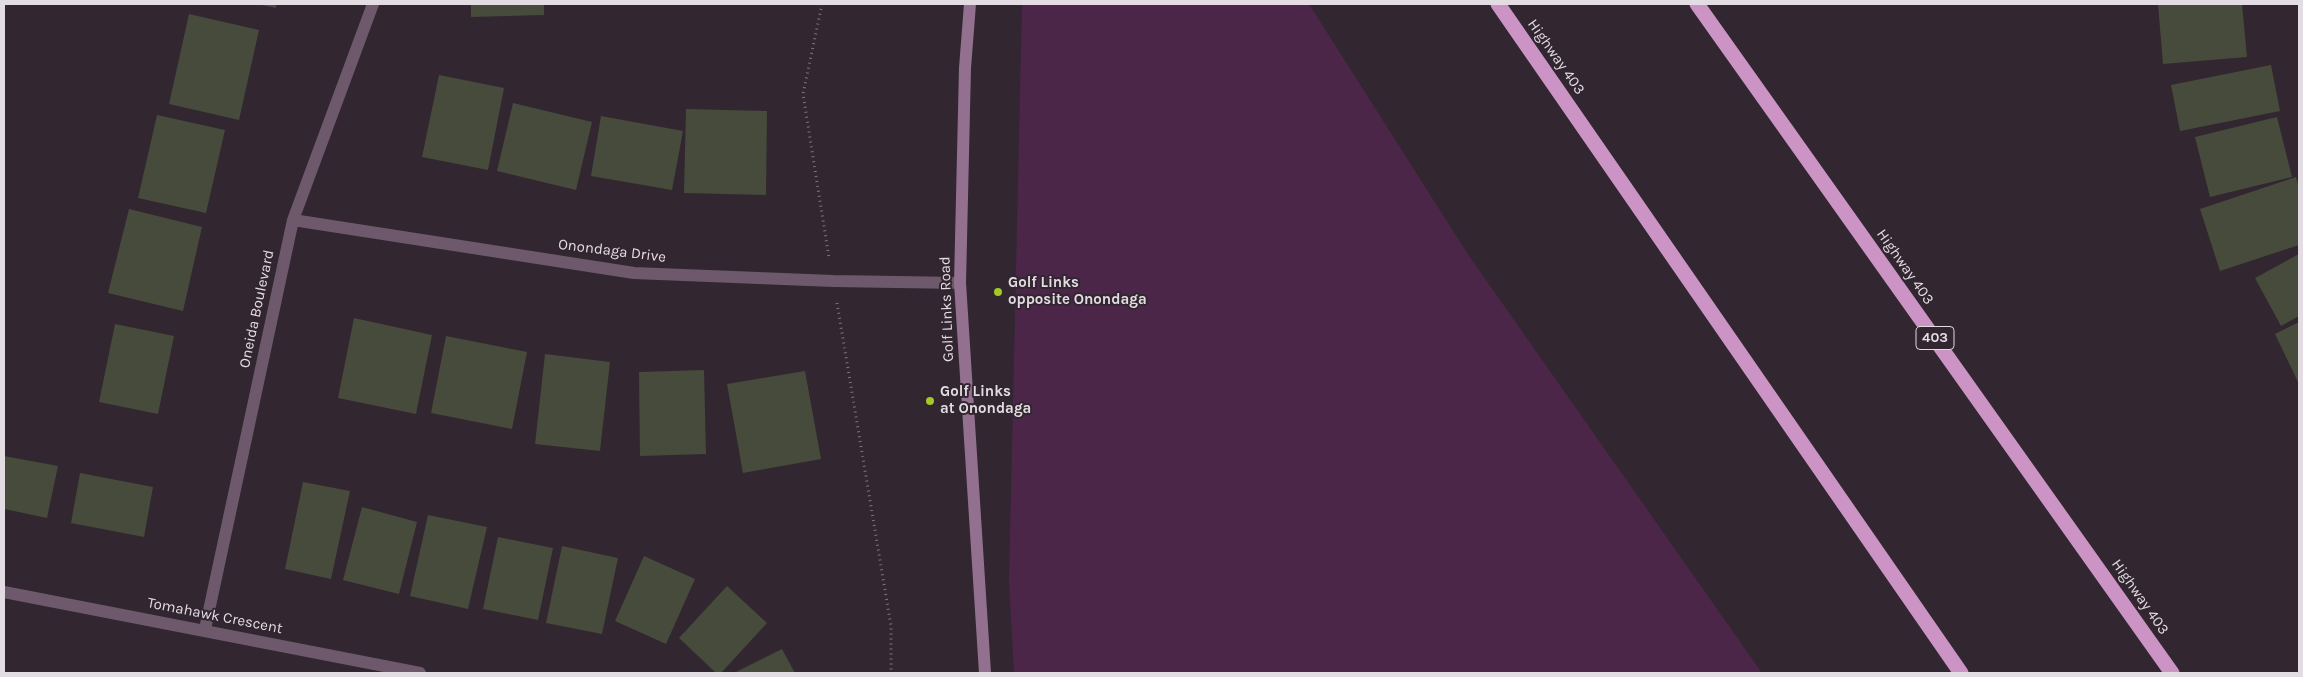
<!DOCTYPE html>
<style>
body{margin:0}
#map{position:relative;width:2303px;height:677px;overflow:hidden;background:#322630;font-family:Karla,sans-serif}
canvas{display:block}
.frame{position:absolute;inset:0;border:5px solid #e4dce3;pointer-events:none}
</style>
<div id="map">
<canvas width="2303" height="677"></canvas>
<div class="frame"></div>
</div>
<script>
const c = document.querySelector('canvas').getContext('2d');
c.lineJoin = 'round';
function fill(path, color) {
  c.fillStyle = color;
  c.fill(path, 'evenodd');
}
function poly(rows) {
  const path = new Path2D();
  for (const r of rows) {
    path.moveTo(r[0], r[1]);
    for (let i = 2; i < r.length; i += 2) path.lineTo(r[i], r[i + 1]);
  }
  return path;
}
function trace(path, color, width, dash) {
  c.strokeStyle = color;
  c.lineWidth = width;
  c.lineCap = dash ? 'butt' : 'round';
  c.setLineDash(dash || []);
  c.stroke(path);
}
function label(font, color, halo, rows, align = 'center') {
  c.font = font + ' Karla,sans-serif';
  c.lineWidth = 4;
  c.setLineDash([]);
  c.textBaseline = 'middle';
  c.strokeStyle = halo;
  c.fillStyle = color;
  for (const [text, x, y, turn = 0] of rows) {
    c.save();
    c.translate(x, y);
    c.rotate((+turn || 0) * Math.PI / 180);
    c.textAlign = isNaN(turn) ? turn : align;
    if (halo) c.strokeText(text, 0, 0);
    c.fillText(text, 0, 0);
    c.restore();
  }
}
const green = poly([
 [1022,4,1309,4,1467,253,1762,673,1014,673,1009,581]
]);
const building = poly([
 [258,4,276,4,276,8],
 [471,4,544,4,544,15,471,17],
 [2158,4,2242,4,2247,57,2163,64],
 [189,14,259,30,239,120,169,104],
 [2271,65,2280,111,2180,131,2171,85],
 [439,75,504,88,488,170,422,157],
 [513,103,592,122,576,190,497,171],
 [686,109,767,111,766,195,684,193],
 [157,115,225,130,206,213,138,198],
 [601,116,683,131,672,190,591,176],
 [2277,117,2292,177,2210,197,2195,137],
 [2296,177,2299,188,2299,245,2220,271,2200,209],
 [129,209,202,227,183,311,108,293],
 [2299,254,2299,316,2281,326,2255,278],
 [354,318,432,335,416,414,338,398],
 [2299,322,2299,381,2298,382,2275,334],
 [115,324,174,336,158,414,99,402],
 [446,336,527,352,512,429,431,413],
 [545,354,610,362,600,451,535,444],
 [704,370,706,454,640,456,639,372],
 [805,371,821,459,743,473,727,384],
 [4,456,58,466,47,518,4,509],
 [80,473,153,487,144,537,71,523],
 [303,482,350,491,331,579,285,569],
 [362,507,417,522,399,594,343,580],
 [428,515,487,527,468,609,410,596],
 [498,537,553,548,538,620,483,609],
 [562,546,618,558,602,634,546,623],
 [644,556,695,579,666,644,615,621],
 [727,586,767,623,721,673,716,673,679,638],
 [782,649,795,673,734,673]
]);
const path = poly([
 [822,4,803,94,829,258],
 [837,303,891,626,891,673]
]);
const street = poly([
 [293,220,634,273,833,281,960,283],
 [4,592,420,673],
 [205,629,293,220,373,4]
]);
const secondary = poly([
 [970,4,965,68,960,283,985,673]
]);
const highway = poly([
 [1498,4,1961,673],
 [1697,4,2172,673]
]);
const markers = [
 [998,292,5,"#a4c825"],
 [930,401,5,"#a4c825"]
];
const shields = [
 [1935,338,38]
];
const shieldNames = [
 ["403",1935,338]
];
const streetNames = [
 ["Highway 403",1556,57,55],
 ["Onondaga Drive",612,251,7],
 ["Highway 403",1905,267,55],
 ["Oneida Boulevard",257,309,-78],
 ["Golf Links Road",947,309,-92],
 ["Highway 403",2140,597,55],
 ["Tomahawk Crescent",215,616,11]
];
const poiNames = [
 ["Golf Links",1008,283],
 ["opposite Onondaga",1008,300],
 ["Golf Links",940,392],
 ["at Onondaga",940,409]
];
fill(green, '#4c2648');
fill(building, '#464b3c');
trace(path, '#7f757e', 3, [1, 4]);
trace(street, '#6e586b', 12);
trace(secondary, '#93708f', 12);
trace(highway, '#cb94c4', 15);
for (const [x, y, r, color] of markers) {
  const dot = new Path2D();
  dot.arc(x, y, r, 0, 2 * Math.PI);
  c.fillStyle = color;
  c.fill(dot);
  trace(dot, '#322630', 2);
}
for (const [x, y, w] of shields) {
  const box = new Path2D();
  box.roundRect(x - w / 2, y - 11.5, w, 23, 4);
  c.fillStyle = '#322630';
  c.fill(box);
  trace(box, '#e4dce3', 1);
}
label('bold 14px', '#e4dce3', null, shieldNames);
label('15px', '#e4dce3', '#322630', streetNames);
label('bold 15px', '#e4dce3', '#322630', poiNames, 'left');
</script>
